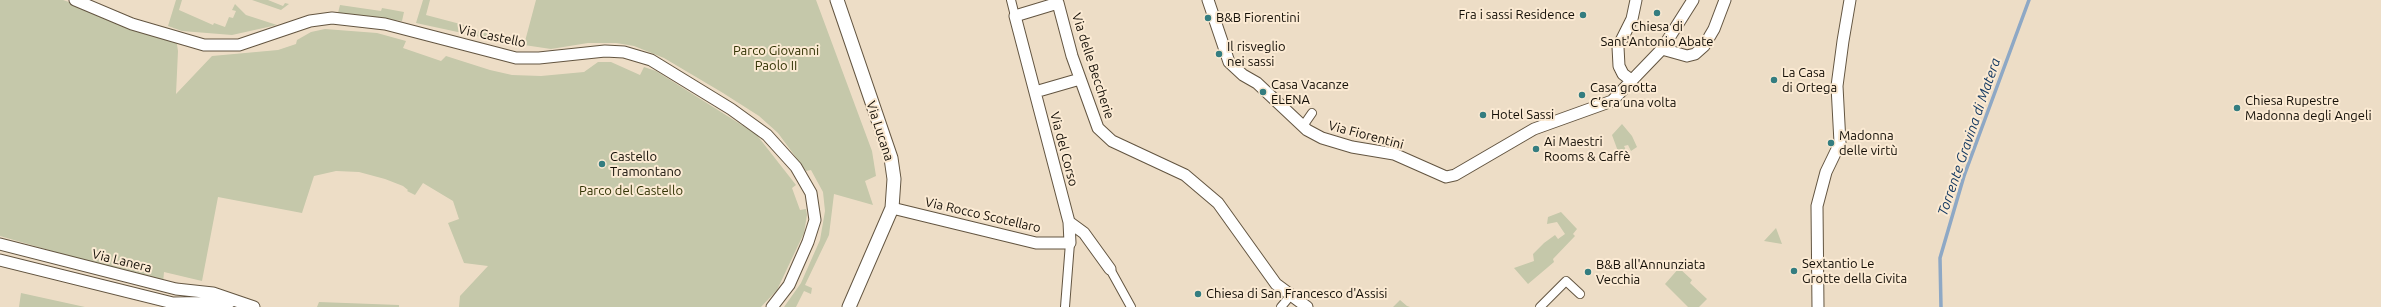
<!DOCTYPE html>
<meta charset="utf-8">
<style>
body{margin:0}
canvas{display:block;background:#edddc6}
</style>
<canvas width="2381" height="307"></canvas>
<script>
const c = document.querySelector('canvas').getContext('2d');
c.lineJoin = 'round';
function fill(path, color) {
  c.fillStyle = color;
  c.fill(path, 'evenodd');
}
function poly(rows) {
  const path = new Path2D();
  for (const r of rows) {
    path.moveTo(r[0], r[1]);
    for (let i = 2; i < r.length; i += 2) path.lineTo(r[i], r[i + 1]);
  }
  return path;
}
function trace(path, color, width, dash) {
  c.strokeStyle = color;
  c.lineWidth = width;
  c.lineCap = dash ? 'butt' : 'round';
  c.setLineDash(dash || []);
  c.stroke(path);
}
function label(font, color, halo, rows, align = 'center') {
  c.font = font + ' Ubuntu,sans-serif';
  c.lineWidth = 4;
  c.setLineDash([]);
  c.textBaseline = 'middle';
  c.strokeStyle = halo;
  c.fillStyle = color;
  for (const [text, x, y, turn = 0] of rows) {
    c.save();
    c.translate(x, y);
    c.rotate((+turn || 0) * Math.PI / 180);
    c.textAlign = isNaN(turn) ? turn : align;
    if (halo) c.strokeText(text, 0, 0);
    c.fillText(text, 0, 0);
    c.restore();
  }
}
const green = poly([
 [0,0,63,0,176,38,178,51,176,94,212,56,278,50,296,44,297,40,311,32,325,29,377,33,406,41,403,48,441,61,446,56,490,70,512,75,541,76,584,72,598,62,611,62,640,75,644,67,656,71,756,134,796,185,792,188,800,210,806,209,807,215,804,233,777,290,761,307,459,307,460,296,488,266,464,263,448,223,459,219,453,201,423,183,415,195,407,191,408,190,403,186,385,179,359,172,336,171,314,176,302,213,218,197,202,281,164,272,163,283,0,236],
 [176,0,182,0,179,10,213,25,214,23,225,27,229,17,233,18,236,11,232,10,235,4,246,15,277,25,232,35,182,31,168,26],
 [252,0,268,0,283,6,285,3,289,4,281,10],
 [423,0,430,0,426,15,464,25,466,29,512,38,513,44,416,23],
 [536,0,816,0,872,151,876,176,865,181,873,205,834,194,829,235,805,285,812,288,811,294,804,291,796,307,784,307,801,283,820,240,825,211,823,192,811,170,806,171,778,133,759,116,723,93,664,58,634,46,616,43,588,43,551,49,524,45],
 [340,5,381,11,382,8,404,12,402,21,338,13],
 [1622,124,1632,136,1637,147,1631,151,1628,145,1624,146,1627,152,1619,154,1612,135],
 [1561,212,1577,229,1573,234,1575,236,1553,259,1554,262,1528,284,1514,268,1534,261,1533,254,1544,243,1555,235,1558,239,1565,234,1557,222,1547,224,1548,217],
 [1776,228,1782,244,1764,241],
 [1679,268,1692,280,1690,283,1707,299,1699,307,1688,307,1665,284],
 [21,293,85,307,19,307],
 [1400,300,1407,306,1410,307,1393,307],
 [319,302,399,305,399,307,317,307]
]);
const stream = poly([
 [1941,307,1940,258,1964,176,2029,0]
]);
const pedestrian = poly([
 [1011,0,1015,16],
 [1303,126,1312,113],
 [1110,269,1131,307],
 [1065,307,1070,243],
 [1281,307,1291,295],
 [1540,307,1566,281,1580,294]
]);
const minor = poly([
 [75,0,132,24,204,45,239,45,310,21,332,18,385,24,516,58,539,58,605,51,624,52,651,60,731,109,767,135,796,167,811,193,815,220,808,242,789,285,772,307],
 [1208,0,1229,62,1243,75,1257,83,1307,130,1322,138,1352,147,1394,154,1446,177,1455,175,1534,129,1612,101,1662,49,1693,0],
 [1662,49,1687,56,1695,54,1704,46,1714,29,1725,0],
 [1631,80,1623,74,1619,66,1618,47,1632,19,1636,0],
 [1035,92,1080,79],
 [892,208,1036,243,1070,243,1069,222,1015,16,1058,3,1072,56,1098,128,1112,141,1185,175,1218,203,1276,284,1307,307],
 [1069,222,1084,233,1110,269],
 [0,244,176,289,213,293,254,307],
 [0,260,173,303,230,302],
 [1818,307,1817,206,1826,172,1840,143,1837,86,1843,41,1850,0]
]);
const tertiary = poly([
 [837,0,891,158,894,179,892,208,849,307]
]);
const markers = [
 [1657,13,4,"#347d80"],
 [1583,15,4,"#347d80"],
 [1208,18,4,"#347d80"],
 [1219,54,4,"#347d80"],
 [1774,80,4,"#347d80"],
 [1263,92,4,"#347d80"],
 [1582,95,4,"#347d80"],
 [2237,108,4,"#347d80"],
 [1483,115,4,"#347d80"],
 [1831,143,4,"#347d80"],
 [1536,149,4,"#347d80"],
 [602,164,4,"#347d80"],
 [1794,271,4,"#347d80"],
 [1588,272,4,"#347d80"],
 [1198,294,4,"#347d80"]
];
const poiNames = [
 ["Fra i sassi Residence",1575,15,"right"],
 ["B&B Fiorentini",1216,18],
 ["Chiesa di",1657,27,"center"],
 ["Sant'Antonio Abate",1657,42,"center"],
 ["Il risveglio",1227,47],
 ["nei sassi",1227,62],
 ["La Casa",1782,73],
 ["di Ortega",1782,88],
 ["Casa Vacanze",1271,85],
 ["ELENA",1271,100],
 ["Casa grotta",1590,88],
 ["C’era una volta",1590,103],
 ["Chiesa Rupestre",2245,101],
 ["Madonna degli Angeli",2245,116],
 ["Hotel Sassi",1491,115],
 ["Madonna",1839,136],
 ["delle virtù",1839,151],
 ["Ai Maestri",1544,142],
 ["Rooms & Caffè",1544,157],
 ["Castello",610,157],
 ["Tramontano",610,172],
 ["Sextantio Le",1802,264],
 ["Grotte della Civita",1802,279],
 ["B&B all'Annunziata",1596,265],
 ["Vecchia",1596,280],
 ["Chiesa di San Francesco d'Assisi",1206,294]
];
const streetNames = [
 ["Via Castello",492,36,12],
 ["Via delle Beccherie",1093,66,72],
 ["Via Lucana",880,131,72],
 ["Via Fiorentini",1366,135,15],
 ["Via del Corso",1064,149,75],
 ["Via Rocco Scotellaro",983,215,13],
 ["Via Lanera",122,261,14]
];
const parkNames = [
 ["Parco Giovanni",776,51],
 ["Paolo II",776,66],
 ["Parco del Castello",631,191]
];
const waterNames = [
 ["Torrente Gravina di Matera",1969,137,-71]
];
fill(green, '#c5c8aa');
trace(stream, '#8ea8c5', 3.5);
trace(pedestrian, '#635541', 10);
trace(minor, '#635541', 13);
trace(tertiary, '#635541', 15);
trace(pedestrian, '#fff', 8);
trace(minor, '#fff', 11);
trace(tertiary, '#fff', 13);
for (const [x, y, r, color] of markers) {
  const dot = new Path2D();
  dot.arc(x, y, r, 0, 2 * Math.PI);
  c.fillStyle = color;
  c.fill(dot);
  trace(dot, '#fbead3', 1.5);
}
label('13px', '#130e06', '#fbead3', poiNames, 'left');
label('13px', '#130e06', '#fbead3', streetNames);
label('13px', '#333405', '#fbead3', parkNames);
label('italic 14px', '#153a62', '#fbead3', waterNames);
</script>
